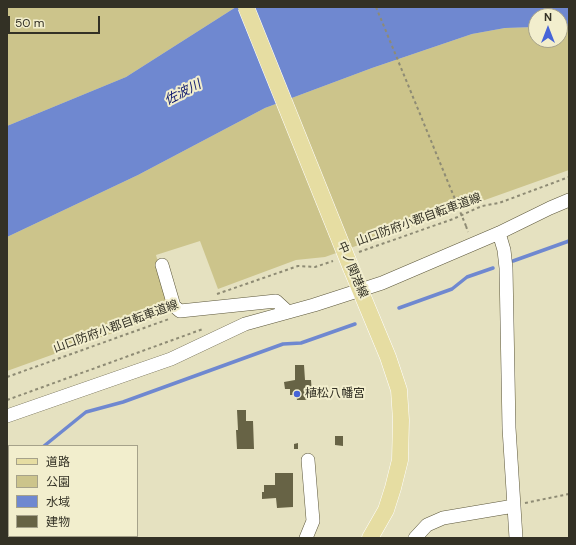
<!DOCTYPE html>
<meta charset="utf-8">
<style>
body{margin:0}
#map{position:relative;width:576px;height:545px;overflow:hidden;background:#e5e1c0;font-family:"DM Sans","Noto Sans JP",sans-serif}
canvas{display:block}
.frame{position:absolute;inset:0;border:8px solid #333125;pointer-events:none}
.legend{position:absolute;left:8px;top:445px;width:130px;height:92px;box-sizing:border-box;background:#f2eecd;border:1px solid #a6a28a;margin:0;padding:5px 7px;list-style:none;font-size:12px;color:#333125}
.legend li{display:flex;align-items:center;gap:8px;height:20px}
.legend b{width:20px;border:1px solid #a6a28a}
.north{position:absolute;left:528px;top:8px;width:40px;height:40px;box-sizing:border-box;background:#f2eecd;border:1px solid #a6a28a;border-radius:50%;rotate:0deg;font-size:11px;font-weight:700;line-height:16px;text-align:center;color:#333125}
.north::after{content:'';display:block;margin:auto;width:14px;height:18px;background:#4664d8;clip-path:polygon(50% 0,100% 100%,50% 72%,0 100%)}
.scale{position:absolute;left:8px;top:16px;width:92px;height:18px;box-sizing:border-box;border:2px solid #333125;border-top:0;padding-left:5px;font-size:12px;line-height:14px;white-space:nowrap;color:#333125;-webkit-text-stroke:3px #f2eecd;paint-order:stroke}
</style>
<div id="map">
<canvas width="576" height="545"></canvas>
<div class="frame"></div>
<ul class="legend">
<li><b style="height:5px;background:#e6dda2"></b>道路</li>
<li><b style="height:11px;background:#ccc48b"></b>公園</li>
<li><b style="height:11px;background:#6f88d0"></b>水域</li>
<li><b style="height:11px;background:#676345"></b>建物</li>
</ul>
<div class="north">N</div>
<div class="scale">50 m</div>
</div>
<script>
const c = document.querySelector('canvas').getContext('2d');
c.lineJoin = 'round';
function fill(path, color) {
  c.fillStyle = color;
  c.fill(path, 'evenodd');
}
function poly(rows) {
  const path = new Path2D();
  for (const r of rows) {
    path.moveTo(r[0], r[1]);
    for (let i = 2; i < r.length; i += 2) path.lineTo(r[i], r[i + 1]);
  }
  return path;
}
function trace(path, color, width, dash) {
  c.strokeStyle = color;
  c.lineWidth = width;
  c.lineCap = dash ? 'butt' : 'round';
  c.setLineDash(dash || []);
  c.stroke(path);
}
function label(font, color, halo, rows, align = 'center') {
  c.font = font + ' "DM Sans","Noto Sans JP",sans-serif';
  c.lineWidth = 4;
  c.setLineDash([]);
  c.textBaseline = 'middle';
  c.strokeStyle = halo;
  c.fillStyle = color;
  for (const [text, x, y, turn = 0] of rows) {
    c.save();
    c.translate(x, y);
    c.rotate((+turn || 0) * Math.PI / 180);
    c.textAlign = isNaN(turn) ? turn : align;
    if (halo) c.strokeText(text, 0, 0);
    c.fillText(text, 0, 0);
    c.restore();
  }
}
const green = poly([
 [7,7,236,7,126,77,7,126],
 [560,26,569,26,569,170,325,257,296,260,218,289,200,241,156,255,171,312,7,371,7,237,138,175,265,108,372,68,472,34,505,28,536,27,536,40,560,40]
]);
const water = poly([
 [236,7,569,7,569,26,560,26,560,16,536,16,536,27,505,28,472,34,372,68,265,108,138,175,7,237,7,126,126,77]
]);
const stream = poly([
 [513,261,569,241],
 [399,308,452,289,467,277,493,268],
 [44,446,86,412,123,402,283,344,301,343,355,324],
 [44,536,46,538]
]);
const building = poly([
 [295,365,304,365,305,380,311,380,312,394,307,394,308,400,297,400,296,395,290,395,290,389,285,389,284,382,295,380],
 [237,410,246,410,246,421,253,421,254,449,237,449,236,430,238,430],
 [335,436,343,436,343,446,335,445],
 [298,443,298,449,294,449,294,444],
 [275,473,293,473,293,507,277,508,276,498,262,499,262,492,264,492,264,485,275,485]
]);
const path = poly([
 [466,226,468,232],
 [359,252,453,219,482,206,499,203,569,177],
 [217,294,298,266,315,267,333,261],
 [7,377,169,319],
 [7,400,203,329],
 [525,503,569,494]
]);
const minor = poly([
 [499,233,504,250,506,268,509,428,516,538],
 [162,265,174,306,180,311,276,301,288,312],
 [7,416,171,359,245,324,314,305,382,283,499,233,550,208,569,200],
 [306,538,313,521,308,460],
 [415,538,427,525,443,518,514,506]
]);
const major = poly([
 [351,268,388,357,399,390,401,420,400,460,393,488,386,510,370,538]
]);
const pathBridge = poly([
 [376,7,466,226]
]);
const majorBridge = poly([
 [246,7,351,268]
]);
const markers = [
 [297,394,4,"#4664d8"]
];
const streetNames = [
 ["山口防府小郡自転車道線",419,220,-20],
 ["中ノ関港線",352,270,67],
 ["山口防府小郡自転車道線",116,327,-20]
];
const poiNames = [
 ["植松八幡宮",305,394]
];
const waterNames = [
 ["佐波川",183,93,-27]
];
fill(green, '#ccc48b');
fill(water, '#6f88d0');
trace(stream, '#6f88d0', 3.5);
fill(building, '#676345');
trace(minor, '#5c573b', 14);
trace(major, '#fff', 17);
trace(path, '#8e8b74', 2, [3, 3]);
trace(minor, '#fff', 13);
trace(major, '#e6dda2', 16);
trace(majorBridge, '#fff', 17, []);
trace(pathBridge, '#8e8b74', 2, [3, 3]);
trace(majorBridge, '#e6dda2', 16);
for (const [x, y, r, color] of markers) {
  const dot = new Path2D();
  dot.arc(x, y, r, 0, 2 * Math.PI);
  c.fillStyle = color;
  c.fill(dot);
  trace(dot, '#f2eecd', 1.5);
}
label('12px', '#333125', '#f2eecd', streetNames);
label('12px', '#333125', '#f2eecd', poiNames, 'left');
label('italic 13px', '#101b6f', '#f2eecd', waterNames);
</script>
